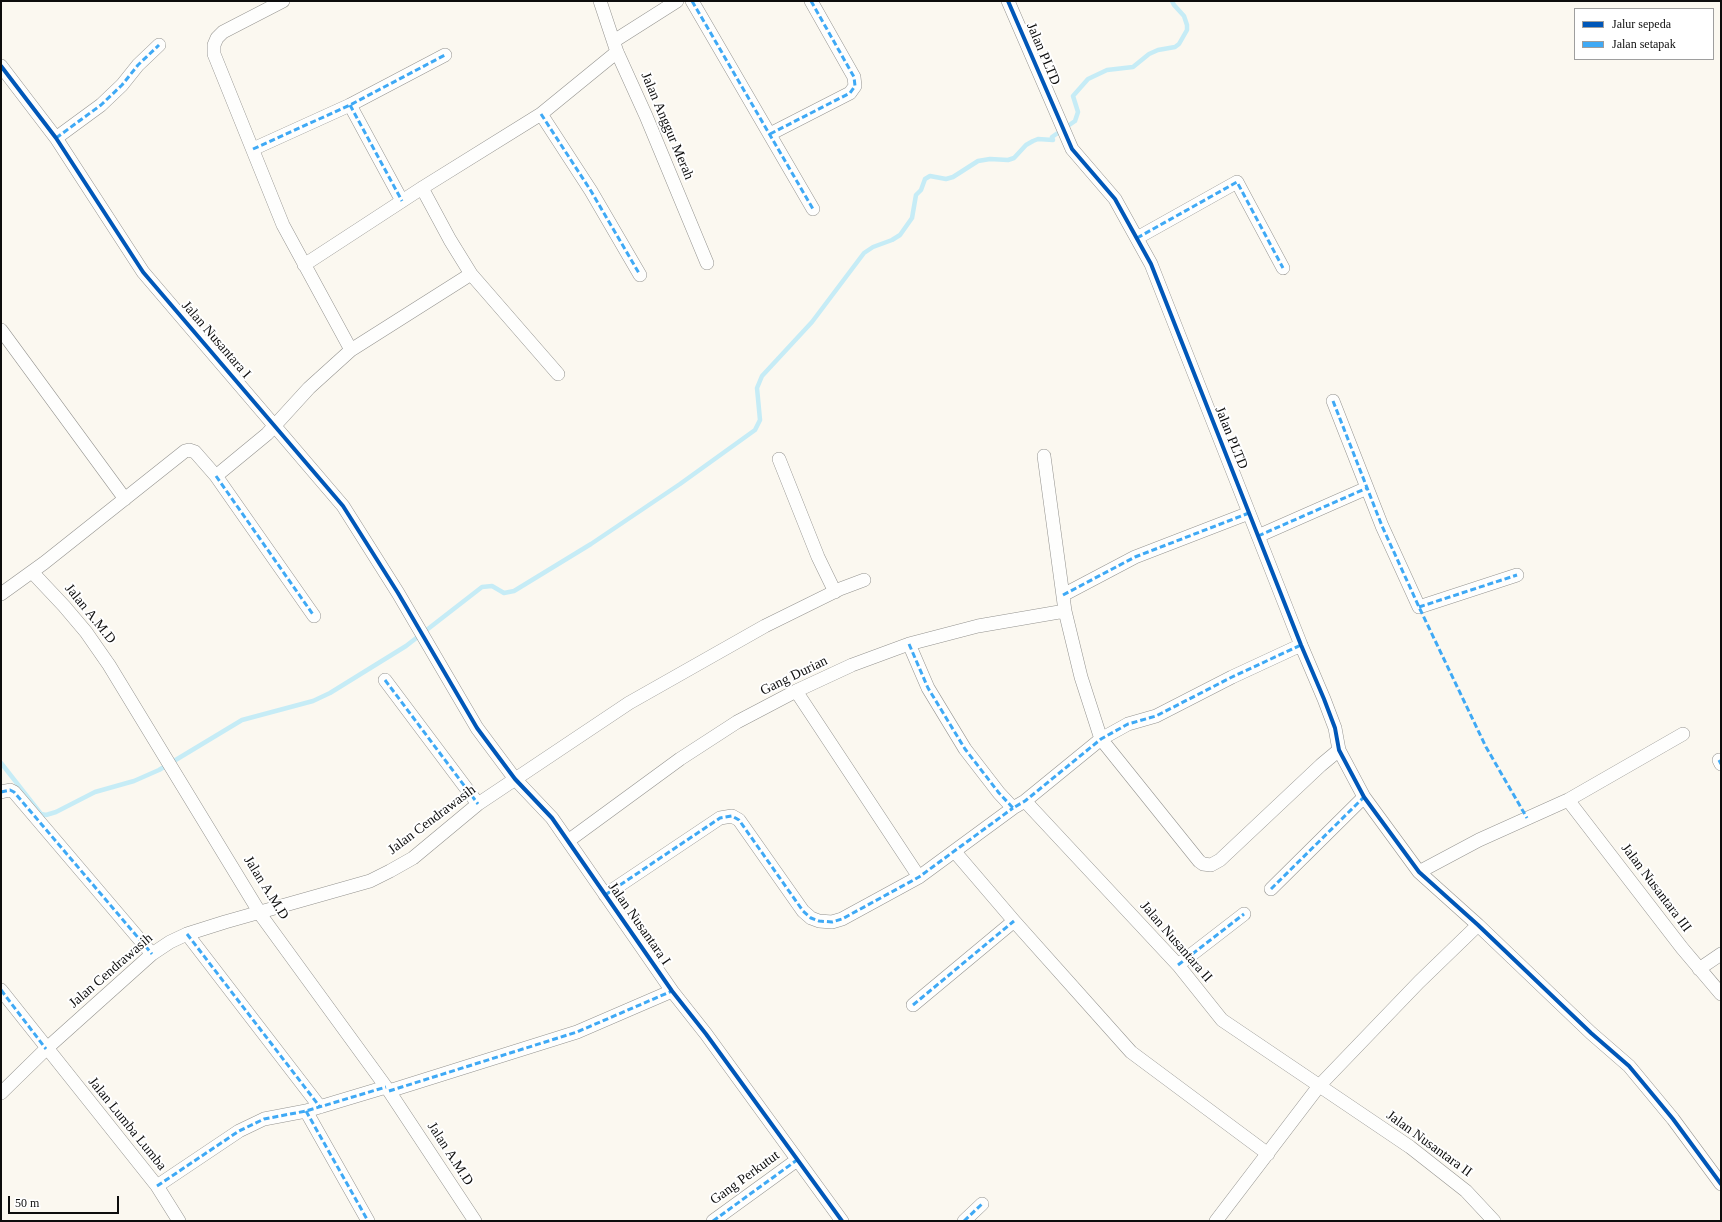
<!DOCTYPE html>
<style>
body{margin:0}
#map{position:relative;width:1722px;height:1222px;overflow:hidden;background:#fbf8f0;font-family:"Times New Roman",serif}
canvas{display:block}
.frame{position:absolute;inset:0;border:2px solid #0d0d0d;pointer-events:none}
.legend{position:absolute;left:1574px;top:8px;width:140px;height:52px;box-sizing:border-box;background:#fff;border:1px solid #9e9e9e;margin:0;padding:5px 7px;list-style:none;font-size:12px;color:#0d0d0d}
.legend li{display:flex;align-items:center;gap:8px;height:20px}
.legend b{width:20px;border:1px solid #9e9e9e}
.scale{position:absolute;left:8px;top:1196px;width:111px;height:18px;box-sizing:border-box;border:2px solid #0d0d0d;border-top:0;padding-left:5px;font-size:12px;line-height:14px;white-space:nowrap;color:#0d0d0d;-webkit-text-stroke:3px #fff;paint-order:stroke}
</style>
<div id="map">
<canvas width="1722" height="1222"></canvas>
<div class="frame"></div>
<ul class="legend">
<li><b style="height:5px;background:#0057b8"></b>Jalur sepeda</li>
<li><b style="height:5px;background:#3fa9f5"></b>Jalan setapak</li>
</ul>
<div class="scale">50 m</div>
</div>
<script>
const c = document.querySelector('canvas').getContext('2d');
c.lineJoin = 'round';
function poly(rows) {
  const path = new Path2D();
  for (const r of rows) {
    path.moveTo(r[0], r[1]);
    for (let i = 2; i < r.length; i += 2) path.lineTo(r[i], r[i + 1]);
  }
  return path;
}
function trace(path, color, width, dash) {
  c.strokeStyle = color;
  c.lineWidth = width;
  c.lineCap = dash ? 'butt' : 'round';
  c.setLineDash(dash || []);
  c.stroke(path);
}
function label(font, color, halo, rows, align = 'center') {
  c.font = font + ' "Times New Roman",serif';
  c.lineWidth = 4;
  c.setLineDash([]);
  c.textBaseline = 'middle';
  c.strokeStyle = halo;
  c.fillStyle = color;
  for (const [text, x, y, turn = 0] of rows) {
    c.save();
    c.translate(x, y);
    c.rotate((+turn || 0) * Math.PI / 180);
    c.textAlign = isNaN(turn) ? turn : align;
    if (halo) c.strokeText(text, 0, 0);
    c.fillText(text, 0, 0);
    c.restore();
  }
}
const stream = poly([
 [1,763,41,814,46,815,56,812,95,792,134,781,159,770,242,720,313,701,330,693,406,646,482,587,492,586,504,593,514,591,591,544,680,484,755,430,760,420,757,388,762,376,812,322,864,253,873,247,892,240,900,235,912,218,916,195,921,190,925,179,930,176,946,179,953,177,978,161,990,159,1008,160,1014,158,1026,145,1033,141,1038,139,1053,140,1052,137,1075,121,1078,112,1073,96,1088,79,1107,70,1133,67,1149,54,1158,50,1175,47,1179,44,1187,30,1187,25,1184,16,1174,5,1172,1]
]);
const street = poly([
 [283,1,223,32,217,38,214,45,214,54,283,225,351,350],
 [600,1,617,52,646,116,707,263],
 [692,1,813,209],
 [1008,1,1072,149,1115,199,1151,264,1301,645,1324,699,1335,728,1339,750,1364,797,1419,872,1478,925,1591,1033,1629,1066,1673,1119,1721,1184],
 [614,41,677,1],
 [1,66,56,138,143,272,343,506,398,593,477,728,515,779,552,818,672,991,706,1034,842,1221],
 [350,105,402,201],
 [541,114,591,191,640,275],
 [770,134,850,93,855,86,854,77,811,1],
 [56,138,101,105,122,85,138,65,159,45],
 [253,149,350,105,445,55],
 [1137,238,1237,182,1283,268],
 [304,265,422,188,541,114,617,52],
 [471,274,558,374],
 [1,330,125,499],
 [1333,401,1382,526,1419,607,1517,575],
 [1044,456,1065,611,1081,677,1101,739,1199,861,1203,864,1211,865,1220,860,1321,765,1339,750],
 [779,459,818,557,835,592],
 [216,476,314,616],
 [1258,536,1367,488],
 [32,572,64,606,86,632,109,665,263,918,389,1091,475,1221],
 [1,594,44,563,185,451,189,450,195,452,216,476,267,434,309,388,351,350,471,274,450,240,422,188],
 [1063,595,1135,557,1249,513],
 [909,644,928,688,965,749,999,793,1013,808,1025,801,1101,739,1128,724,1156,716,1232,677,1301,645],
 [385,680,478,804],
 [796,691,919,877],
 [1719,760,1721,764],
 [1,792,10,790,14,792,152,954],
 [1568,800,1682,948,1721,994],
 [1025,801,1178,965,1222,1020,1410,1147,1466,1191,1494,1221],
 [568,841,680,759,737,722,796,691,852,665,909,644,978,626,1065,611],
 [955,852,1014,921,1131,1052,1268,1154],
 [1419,872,1479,840,1568,800,1683,734],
 [1271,889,1364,797],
 [605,895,720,818,732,816,739,820,803,911,811,918,819,921,832,922,842,919,919,877,1013,808],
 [187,934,320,1107],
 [1178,965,1244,914],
 [1699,969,1721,954],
 [1,990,157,1186,179,1221],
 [913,1005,1014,921],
 [389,1091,577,1032,672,991],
 [1,1093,46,1049,152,954,170,942,187,934,225,922,370,881,390,871,413,858,478,804,629,703,765,626,840,589,864,580],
 [306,1111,368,1221],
 [157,1186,239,1131,264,1119,306,1111,386,1087],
 [713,1221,797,1160],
 [964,1221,982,1204],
 [1216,1221,1319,1086,1419,982,1478,925]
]);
const quiet = poly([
 [692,1,813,209],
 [350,105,402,201],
 [541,114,591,191,640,275],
 [770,134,850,93,855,86,854,77,811,1],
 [56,138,101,105,122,85,138,65,159,45],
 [253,149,350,105,445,55],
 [1137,238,1237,182,1283,268],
 [1333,401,1382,526,1419,607,1486,747,1527,818],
 [216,476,314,616],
 [1258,536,1367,488],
 [1063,595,1135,557,1249,513],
 [1419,607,1517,575],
 [909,644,928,688,965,749,999,793,1013,808,1025,801,1101,739,1128,724,1156,716,1232,677,1301,645],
 [385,680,478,804],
 [1719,760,1721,764],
 [1,792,10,790,14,792,152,954],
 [1271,889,1364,797],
 [605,895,720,818,732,816,739,820,803,911,811,918,819,921,832,922,842,919,919,877,1013,808],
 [187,934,320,1107],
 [1178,965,1244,914],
 [1,990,46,1049],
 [913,1005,1014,921],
 [389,1091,577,1032,672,991],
 [306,1111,368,1221],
 [157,1186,239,1131,264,1119,306,1111,386,1087],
 [713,1221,797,1160],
 [964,1221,982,1204]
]);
const cycleway = poly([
 [1008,1,1072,149,1115,199,1151,264,1301,645,1324,699,1335,728,1339,750,1364,797,1419,872,1478,925,1591,1033,1629,1066,1673,1119,1721,1184],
 [1,66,56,138,143,272,343,506,398,593,477,728,515,779,552,818,672,991,706,1034,842,1221]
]);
const streetNames = [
 ["Jalan PLTD",1043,54,67],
 ["Jalan Anggur Merah",667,126,67],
 ["Jalan Nusantara I",216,340,49],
 ["Jalan PLTD",1231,438,68],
 ["Jalan A.M.D",90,614,51],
 ["Gang Durian",794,676,-26],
 ["Jalan Cendrawasih",432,820,-37],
 ["Jalan A.M.D",266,888,58],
 ["Jalan Nusantara III",1656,888,53],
 ["Jalan Nusantara I",639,924,55],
 ["Jalan Nusantara II",1176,942,49],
 ["Jalan Cendrawasih",111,971,-41],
 ["Jalan Lumba Lumba",127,1124,51],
 ["Jalan Nusantara II",1429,1144,36],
 ["Jalan A.M.D",450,1154,57],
 ["Gang Perkutut",745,1178,-36]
];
trace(stream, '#c6ecf6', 4.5);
trace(street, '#94938f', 14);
trace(street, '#fefefd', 13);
trace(quiet, '#3fa9f5', 3, [6, 3]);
trace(cycleway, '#0057b8', 4);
label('14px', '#0d0d0d', '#fff', streetNames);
</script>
